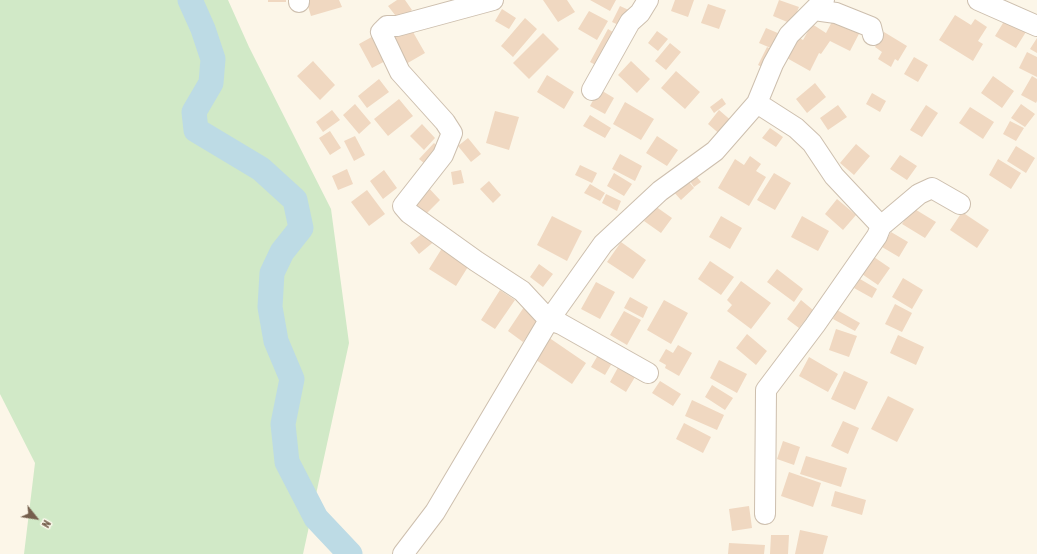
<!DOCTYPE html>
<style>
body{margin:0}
#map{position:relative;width:1037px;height:554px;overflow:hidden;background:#fcf6e8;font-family:"Asap Condensed",sans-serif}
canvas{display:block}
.north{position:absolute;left:16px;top:498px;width:40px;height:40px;-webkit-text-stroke:3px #fefaee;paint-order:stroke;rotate:120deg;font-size:11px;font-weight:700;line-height:16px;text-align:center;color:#755f4d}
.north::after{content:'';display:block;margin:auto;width:14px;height:18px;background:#755f4d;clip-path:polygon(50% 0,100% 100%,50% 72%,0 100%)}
</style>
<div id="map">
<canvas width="1037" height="554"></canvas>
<div class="north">N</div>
</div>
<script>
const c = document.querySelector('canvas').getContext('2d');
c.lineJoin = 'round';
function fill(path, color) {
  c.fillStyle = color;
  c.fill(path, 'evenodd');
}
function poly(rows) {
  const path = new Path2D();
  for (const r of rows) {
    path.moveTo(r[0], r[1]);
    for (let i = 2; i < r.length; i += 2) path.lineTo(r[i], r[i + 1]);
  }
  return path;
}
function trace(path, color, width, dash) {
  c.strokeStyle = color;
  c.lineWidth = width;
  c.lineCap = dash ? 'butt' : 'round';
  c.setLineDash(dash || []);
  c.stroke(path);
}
const green = poly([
 [0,0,228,0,249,47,331,209,349,343,303,554,24,554,35,463,0,394]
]);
const river = poly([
 [190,0,203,29,213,59,211,83,194,112,196,130,261,169,295,200,301,228,282,252,272,273,270,307,276,341,292,379,283,424,287,462,316,518,350,554]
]);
const building = poly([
 [268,0,286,0,286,2,268,2],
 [306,0,339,0,342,7,311,16],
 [397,0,405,0,412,10,399,20,388,6],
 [543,0,567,0,575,12,558,22],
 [590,0,616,0,610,11],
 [675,0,694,0,688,17,671,11],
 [779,0,799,7,792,24,773,16],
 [708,4,726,10,719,29,701,23],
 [620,6,633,12,625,28,612,22],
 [502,9,516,18,509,29,495,21],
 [589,11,608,21,597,40,578,29],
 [955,15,971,25,975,19,987,27,978,41,983,44,973,61,939,40],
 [1008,15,1029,27,1016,48,995,36],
 [835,16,861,30,850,51,830,41,821,54,819,53,810,71,785,57,796,36,803,40,812,24,826,33],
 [525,18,537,29,513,57,501,46],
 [409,25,425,53,406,64,390,35],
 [766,28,780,34,773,49,759,43],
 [608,29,621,37,603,69,590,62],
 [657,31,668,39,658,51,648,43],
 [884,32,907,46,898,61,895,59,891,67,878,59,882,52,875,47],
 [543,33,559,49,529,79,513,63],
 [377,34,391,58,372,68,359,44],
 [1037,38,1037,53,1030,49],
 [670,43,681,52,666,70,655,61],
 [767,47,777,52,768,70,758,65],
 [1027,52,1037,57,1037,77,1019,68],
 [914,57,928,65,918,82,904,74],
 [313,61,335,85,320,100,297,76],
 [631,61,650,79,637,93,618,75],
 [676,71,700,92,685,109,661,88],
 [547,75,574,92,564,109,537,92],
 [993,76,1014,91,1002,108,981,93],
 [1032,76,1037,79,1037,101,1036,103,1021,95],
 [379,79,389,92,367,108,358,96],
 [815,83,826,97,807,113,796,99],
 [599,89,614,98,605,114,590,106],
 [872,93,886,101,880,112,866,104],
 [722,98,726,104,714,113,710,107],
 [399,99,413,116,388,136,374,119],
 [625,102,654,119,641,140,613,124],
 [355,104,371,123,359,134,343,115],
 [1021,104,1035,114,1025,127,1011,118],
 [838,105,847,117,828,130,820,118],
 [926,105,938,113,922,137,910,130],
 [970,107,994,122,983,139,959,123],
 [332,110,340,120,323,132,316,122],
 [719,110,734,123,722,136,708,124],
 [495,111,519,117,509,150,486,143],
 [590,115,611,128,605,138,583,126],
 [1010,121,1024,128,1016,141,1003,134],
 [422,124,435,138,424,150,410,136],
 [770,128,783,137,776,147,762,138],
 [330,131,341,148,330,155,319,138],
 [355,136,365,155,354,161,344,141],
 [657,136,678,150,667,166,646,153],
 [468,138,481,154,471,162,458,146],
 [434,143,440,149,430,168,419,159],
 [856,144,870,156,854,175,840,163],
 [1016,146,1035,158,1026,173,1007,161],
 [620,154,642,166,635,181,612,169],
 [900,155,917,166,907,180,890,169],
 [750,156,761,164,756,171,766,177,749,206,718,188,735,159,744,165],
 [998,159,1021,173,1011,189,989,175],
 [580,165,597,173,592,183,575,175],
 [347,169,353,184,338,190,332,176],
 [697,169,701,174,697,177,701,182,694,187,687,177],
 [384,170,397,188,383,199,370,181],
 [461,170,464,183,453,185,451,172],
 [614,173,632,184,624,196,607,186],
 [774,173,791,183,775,210,757,200],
 [686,178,694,188,681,200,672,190],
 [489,181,501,195,493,203,480,189],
 [590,184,605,193,600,201,584,193],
 [426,185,440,200,425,215,411,201],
 [367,190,385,214,369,226,351,202],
 [606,194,621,201,617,211,602,203],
 [837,199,856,215,843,230,825,214],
 [655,206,672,218,661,233,644,221],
 [913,208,936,222,925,238,902,224],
 [962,212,989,230,977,248,950,230],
 [552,216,582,231,567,261,537,245],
 [721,216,742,228,730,249,709,237],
 [802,216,829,231,818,251,791,237],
 [428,229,436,240,419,254,410,243],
 [891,232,908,242,899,257,882,247],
 [621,242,646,260,633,279,607,262],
 [444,245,471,262,456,286,429,269],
 [871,255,890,268,878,285,859,272],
 [710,261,734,277,721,295,698,279],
 [539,264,553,274,543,287,530,277],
 [777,269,803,289,794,302,767,282],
 [903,278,923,290,912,309,892,297],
 [860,279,877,289,872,298,854,288],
 [741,281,771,303,751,329,727,311,732,305,727,300],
 [596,282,615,292,600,319,581,309],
 [500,290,515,300,495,329,481,320],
 [630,297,648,307,643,318,624,308],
 [664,300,688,313,671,344,647,330],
 [801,300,813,310,799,328,787,319],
 [895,304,912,313,902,332,885,324],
 [524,307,540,318,523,342,508,331],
 [837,310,860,323,855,331,833,319],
 [624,311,641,320,627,345,610,335],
 [836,329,857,336,849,357,829,350],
 [747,334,767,351,756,365,736,348],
 [898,335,924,347,916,365,890,353],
 [548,337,586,363,572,384,533,358],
 [678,345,692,353,679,376,665,368,666,365,659,361,666,349,673,353],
 [601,350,615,358,605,375,591,367],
 [809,357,838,374,828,392,799,376],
 [719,360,747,374,737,393,710,378],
 [621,362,638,372,626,392,610,382],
 [844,371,868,382,855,410,831,399],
 [660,381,681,394,673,406,652,393],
 [712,385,733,398,725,410,705,397],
 [888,396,914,409,897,442,871,429],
 [692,400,724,415,717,430,685,416],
 [843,421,859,428,848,454,831,446],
 [684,423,711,437,703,453,676,439],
 [783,441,800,447,794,465,777,459],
 [806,456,847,468,841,487,800,474],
 [789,472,821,483,813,507,781,496],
 [835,491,866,500,862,515,831,506],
 [749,506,752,528,732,531,729,509],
 [800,530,828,536,823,554,795,554],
 [771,535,789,535,788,554,770,554],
 [729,543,765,545,764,554,728,554]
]);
const minor = poly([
 [299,0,299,2],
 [493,0,397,26,387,26,381,32,400,72,445,122,452,133,443,155,403,206,409,213,476,261,522,291,549,320,561,324,648,373],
 [978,0,1037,26],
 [814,10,836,13,871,27,873,35],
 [592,90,630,22,640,13,648,0],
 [757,103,796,128,812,143,834,176,881,226,877,236,815,325,766,390,765,514],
 [881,226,919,194,932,188,960,204],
 [403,554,435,512,549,320,603,244,660,191,715,151,757,103,773,64,789,35,824,0]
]);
fill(green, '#d1e9c7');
trace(river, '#bddbe5', 25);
fill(building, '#f0d8c1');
trace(minor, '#cdbfae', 22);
trace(minor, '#fff', 20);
</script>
